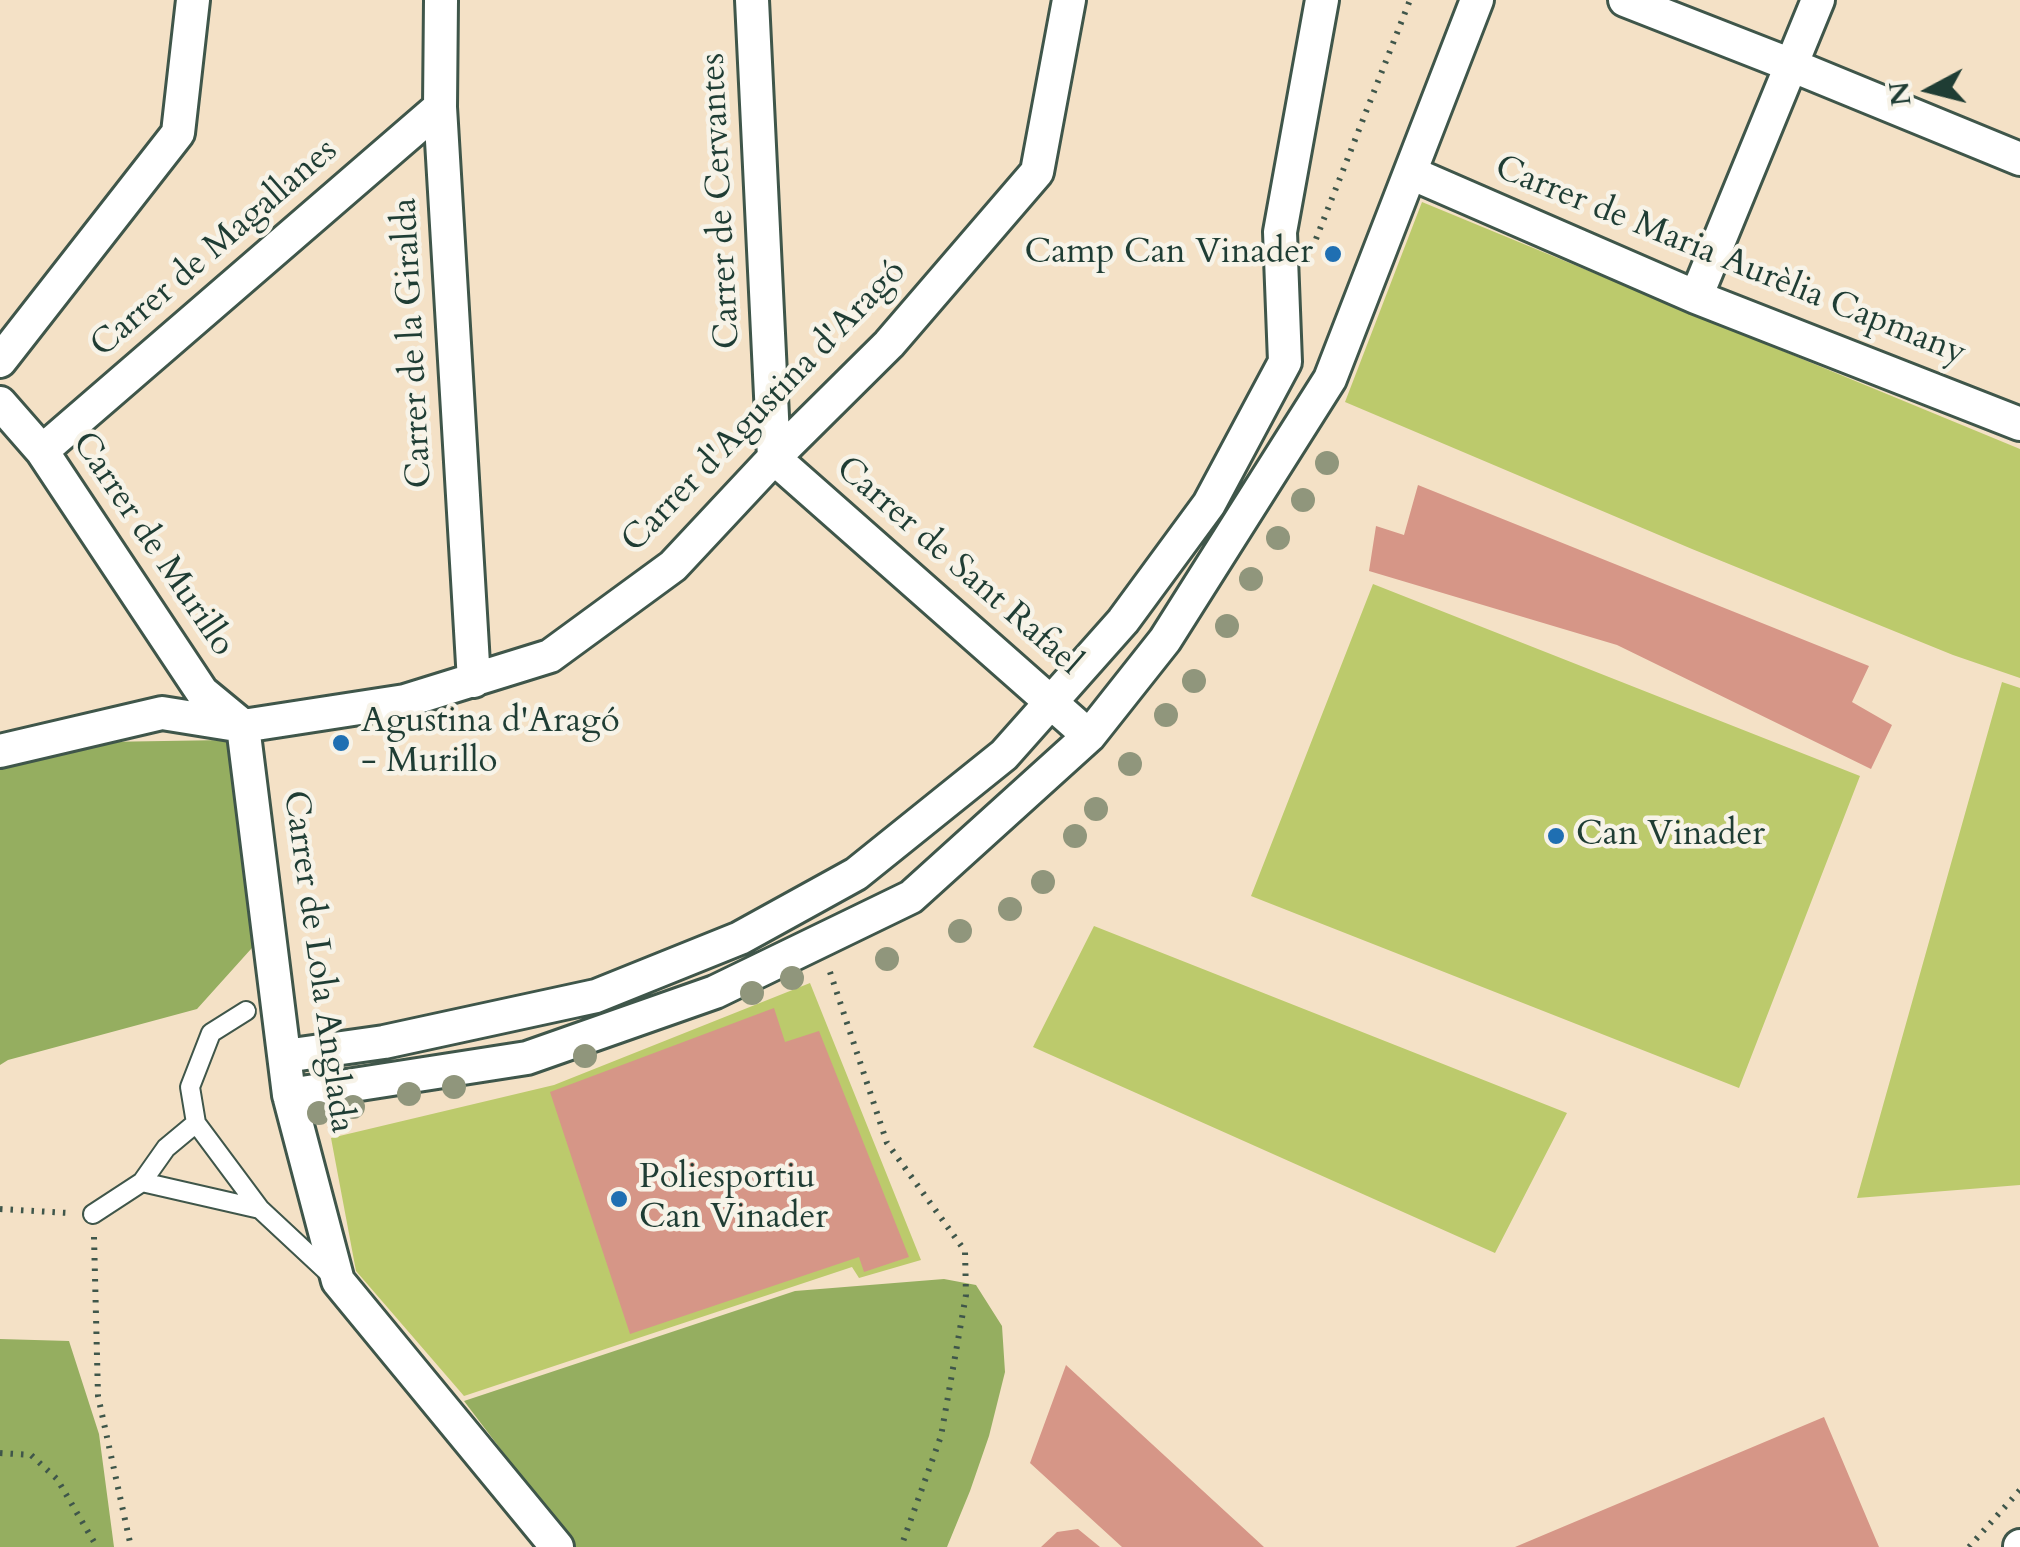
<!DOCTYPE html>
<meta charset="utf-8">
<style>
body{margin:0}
#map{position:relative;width:2020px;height:1547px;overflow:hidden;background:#f4e1c6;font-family:Cardo,serif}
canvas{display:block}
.north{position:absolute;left:1880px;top:40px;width:100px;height:100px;-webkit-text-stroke:8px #f7f3e8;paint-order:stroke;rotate:263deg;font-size:28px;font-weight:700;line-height:40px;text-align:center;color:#1f3d34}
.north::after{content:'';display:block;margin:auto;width:35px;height:45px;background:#1f3d34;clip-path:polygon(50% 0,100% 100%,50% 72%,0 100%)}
</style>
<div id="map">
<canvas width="2020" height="1547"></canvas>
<div class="north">N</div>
</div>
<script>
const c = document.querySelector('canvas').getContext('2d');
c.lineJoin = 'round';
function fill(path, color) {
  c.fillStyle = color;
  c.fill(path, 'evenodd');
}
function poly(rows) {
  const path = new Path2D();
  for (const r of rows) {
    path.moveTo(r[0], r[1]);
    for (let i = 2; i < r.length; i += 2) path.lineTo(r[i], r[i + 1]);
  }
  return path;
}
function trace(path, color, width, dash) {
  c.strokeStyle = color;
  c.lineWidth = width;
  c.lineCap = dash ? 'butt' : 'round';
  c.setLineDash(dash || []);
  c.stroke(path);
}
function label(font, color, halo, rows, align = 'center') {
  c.font = font + ' Cardo,serif';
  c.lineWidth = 9;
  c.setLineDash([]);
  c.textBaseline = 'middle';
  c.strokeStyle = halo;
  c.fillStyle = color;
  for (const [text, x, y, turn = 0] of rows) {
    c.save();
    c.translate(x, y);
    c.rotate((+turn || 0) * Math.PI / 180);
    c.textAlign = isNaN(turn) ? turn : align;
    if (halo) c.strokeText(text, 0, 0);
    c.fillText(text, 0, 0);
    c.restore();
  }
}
const green = poly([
 [1422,202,2020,449,2020,678,1953,655,1692,549,1345,402],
 [1373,584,1860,776,1739,1088,1251,896],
 [2002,682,2020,688,2020,1185,1857,1198],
 [1094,926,1567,1113,1495,1253,1033,1047],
 [810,983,921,1260,859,1278,852,1267,464,1396,356,1271,331,1138,554,1085]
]);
const forest = poly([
 [226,740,269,929,197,1009,8,1060,0,1065,0,768,102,742],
 [944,1279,976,1285,1002,1326,1005,1372,989,1436,970,1491,947,1547,575,1547,464,1401,795,1291],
 [0,1339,69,1341,99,1434,114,1547,0,1547]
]);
const building = poly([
 [1418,485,1869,666,1852,702,1892,725,1871,769,1617,645,1369,571,1376,526,1404,535],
 [774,1008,785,1042,819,1031,909,1257,864,1272,859,1257,630,1334,550,1092],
 [1066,1365,1264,1547,1122,1547,1030,1463],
 [1824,1417,1879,1547,1515,1547],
 [1078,1529,1100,1547,1041,1547,1057,1532]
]);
const path = poly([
 [1316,239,1410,0],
 [830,972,887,1143,965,1251,966,1295,941,1436,901,1547],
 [0,1209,68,1213],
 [94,1237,98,1396,131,1547],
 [0,1453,31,1455,57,1479,97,1547],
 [1969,1547,2020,1490]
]);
const lane = poly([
 [246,1011,211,1033,190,1087,196,1123,260,1209,333,1277],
 [142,1182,260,1209],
 [93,1214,142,1182,166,1148,196,1123]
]);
const street = poly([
 [441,0,440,107,474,681],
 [752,0,774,458,1089,736],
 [1625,0,1791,65,2020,159],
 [1411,173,1696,297,2020,424],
 [1696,297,1818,0],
 [0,361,178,133,193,0],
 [0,403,42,451,202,692,242,725],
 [42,451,440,107],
 [243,726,289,1095,338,1281,557,1547],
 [0,751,162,713,243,726,405,701,550,656,673,566,774,458,889,344,1037,172,1069,0],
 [285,1056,384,1042,596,996,740,938,856,874,1004,755,1123,621,1209,504,1285,362,1280,232,1322,0],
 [289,1095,527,1058,715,992,911,897,1089,736,1165,640,1330,379,1477,0],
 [2020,1547,2020,1546]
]);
const trees = [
 [1327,463],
 [1303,500],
 [1278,538],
 [1251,579],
 [1227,626],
 [1194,681],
 [1166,715],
 [1130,764],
 [1096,809],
 [1075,836],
 [1043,882],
 [1010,909],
 [960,931],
 [887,959],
 [792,978],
 [752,993],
 [585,1056],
 [454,1087],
 [409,1094],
 [353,1107],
 [319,1113]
];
const markers = [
 [1333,254,10,"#1f6fb2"],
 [341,743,10,"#1f6fb2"],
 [1556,836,10,"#1f6fb2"],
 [619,1199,10,"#1f6fb2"]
];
const streetNames = [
 ["Carrer de Cervantes",722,201,-93],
 ["Carrer de Magallanes",215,249,-41],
 ["Carrer de Maria Aurèlia Capmany",1730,262,22],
 ["Carrer de la Giralda",414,343,-93],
 ["Carrer d'Agustina d'Aragó",765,407,-46],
 ["Carrer de Murillo",152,545,56],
 ["Carrer de Sant Rafael",958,567,41],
 ["Carrer de Lola Anglada",317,962,82]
];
const poiNames = [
 ["Camp Can Vinader",1313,254,"right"],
 ["Agustina d'Aragó",361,723],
 ["- Murillo",361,763],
 ["Can Vinader",1576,836],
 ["Poliesportiu",639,1179],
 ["Can Vinader",639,1219]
];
fill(green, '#bcca6c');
fill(forest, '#95ae60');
fill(building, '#d69687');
trace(lane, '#3f564a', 22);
trace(street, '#3f564a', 38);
trace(path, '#3f564a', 6, [2.5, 8]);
trace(lane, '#fff', 18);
trace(street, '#fff', 32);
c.fillStyle = '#90967c';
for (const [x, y] of trees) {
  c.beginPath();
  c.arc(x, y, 12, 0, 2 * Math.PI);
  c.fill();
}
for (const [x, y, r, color] of markers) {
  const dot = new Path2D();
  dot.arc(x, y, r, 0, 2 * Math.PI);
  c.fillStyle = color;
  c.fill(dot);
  trace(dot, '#f7f3e8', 4);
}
label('35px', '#1f3d34', '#f7f3e8', streetNames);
label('35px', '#1f3d34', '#f7f3e8', poiNames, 'left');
</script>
